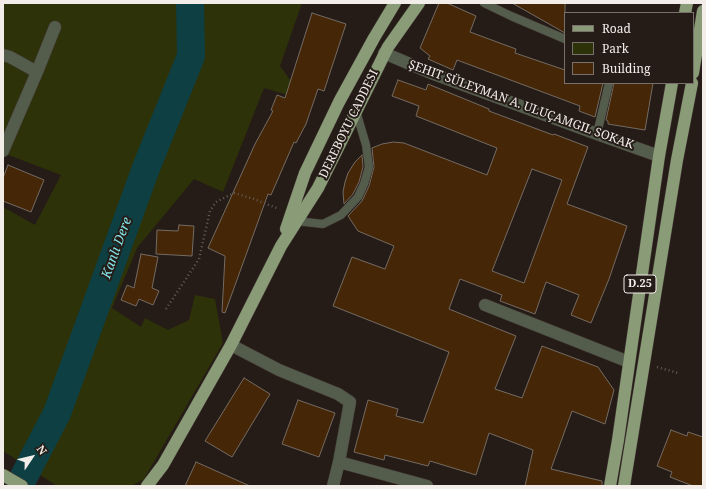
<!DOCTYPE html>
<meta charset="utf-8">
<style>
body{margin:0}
#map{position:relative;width:706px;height:489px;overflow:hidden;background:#251c17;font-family:"Noto Serif",serif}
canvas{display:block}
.frame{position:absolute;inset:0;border:4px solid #f3ede9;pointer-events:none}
.legend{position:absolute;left:564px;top:12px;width:130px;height:72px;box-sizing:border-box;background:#251c17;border:1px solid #77706b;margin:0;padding:5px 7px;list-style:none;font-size:12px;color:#f3ede9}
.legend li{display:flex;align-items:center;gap:8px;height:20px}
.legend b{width:20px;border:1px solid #77706b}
.north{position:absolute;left:12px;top:437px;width:40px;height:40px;-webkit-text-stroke:3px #251c17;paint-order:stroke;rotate:55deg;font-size:11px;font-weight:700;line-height:16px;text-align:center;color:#f3ede9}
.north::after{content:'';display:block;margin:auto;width:14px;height:18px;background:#f3ede9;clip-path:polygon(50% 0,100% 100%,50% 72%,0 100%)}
</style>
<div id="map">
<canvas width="706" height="489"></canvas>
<div class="frame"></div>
<ul class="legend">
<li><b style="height:5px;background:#8a9b78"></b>Road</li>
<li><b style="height:11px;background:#2d3209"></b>Park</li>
<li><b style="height:11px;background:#452707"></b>Building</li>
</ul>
<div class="north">N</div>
</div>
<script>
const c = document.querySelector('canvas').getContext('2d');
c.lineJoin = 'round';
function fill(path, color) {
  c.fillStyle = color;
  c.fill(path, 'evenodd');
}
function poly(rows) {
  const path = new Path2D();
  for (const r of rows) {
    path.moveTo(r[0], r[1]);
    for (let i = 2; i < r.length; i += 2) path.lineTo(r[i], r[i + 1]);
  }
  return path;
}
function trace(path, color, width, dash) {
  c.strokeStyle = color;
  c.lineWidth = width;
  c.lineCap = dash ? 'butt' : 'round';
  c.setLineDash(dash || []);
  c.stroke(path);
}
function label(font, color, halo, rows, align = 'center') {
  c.font = font + ' "Noto Serif",serif';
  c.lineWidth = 4;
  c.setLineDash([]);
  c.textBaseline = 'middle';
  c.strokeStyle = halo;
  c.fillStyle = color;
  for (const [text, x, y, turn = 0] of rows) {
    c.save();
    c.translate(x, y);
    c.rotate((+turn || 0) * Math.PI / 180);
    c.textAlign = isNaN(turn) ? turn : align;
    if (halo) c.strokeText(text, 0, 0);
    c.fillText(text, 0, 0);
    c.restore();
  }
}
const green = poly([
 [3,3,302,3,280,66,296,88,292,96,264,88,223,192,194,179,137,248,112,308,141,327,145,318,168,330,189,320,195,295,215,299,223,343,144,479,131,486,57,486,3,451,3,207,35,225,61,175,3,153]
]);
const river = poly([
 [19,486,57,413,146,168,191,56,190,3]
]);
const building = poly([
 [439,3,447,3,476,16,470,32,516,49,515,53,565,70,565,83,603,83,595,117,579,111,580,106,457,60,453,70,428,59,430,56,420,48,439,3],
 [512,3,565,3,565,33,512,3],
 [312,13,346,24,324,91,318,89,306,124,296,143,294,142,271,195,268,194,225,313,222,312,225,256,208,248,255,144,273,111,271,110,277,95,285,98,312,13],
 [398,80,426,90,428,84,489,109,489,111,553,135,554,134,588,147,567,204,627,226,609,279,591,323,571,315,579,295,546,282,535,314,500,301,502,295,460,279,449,309,516,336,495,389,522,398,542,346,598,367,614,390,605,424,572,411,551,469,602,481,602,486,525,486,533,450,489,433,476,475,430,461,428,466,385,455,384,460,354,452,368,400,398,409,396,416,423,423,449,352,333,306,352,257,385,269,394,246,358,231,348,216,362,201,369,186,374,167,372,148,382,144,393,142,404,143,487,175,497,148,416,116,419,106,392,96,398,80],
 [532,169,562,180,524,283,492,271,532,169],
 [614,83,653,83,645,130,608,124,608,121,606,120,614,83],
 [362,155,363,167,359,182,353,194,344,204,343,192,345,182,348,173,355,162,362,155],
 [8,165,44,180,31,212,3,201,3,178,8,165],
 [179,225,194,226,192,256,156,254,157,230,178,231,179,225],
 [141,254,158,257,152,288,159,291,153,305,139,299,136,306,121,300,127,285,134,288,141,254],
 [244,378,270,394,232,457,205,441,244,378],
 [298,400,335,413,319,457,282,444,298,400],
 [671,430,687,436,688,432,703,437,703,486,693,486,670,477,672,472,657,466,671,430],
 [196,462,250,486,185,486,196,462]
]);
const path = poly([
 [166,309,199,259,210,211,216,202,234,193,254,199,279,209],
 [657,367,678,373]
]);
const lane = poly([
 [484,3,511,16,565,39],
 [597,134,609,83],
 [296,221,323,224,341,215,358,197,364,184,369,167,366,145,356,111]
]);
const street = poly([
 [384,53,431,73,597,134,659,156],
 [3,55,10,57,37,72],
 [3,151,37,72,55,27],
 [485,305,629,362],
 [231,345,279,370,338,394,350,402,339,462,333,486],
 [339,462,427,486]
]);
const primary = poly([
 [685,13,687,3],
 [693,73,703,11],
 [286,229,305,173,339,102,374,38,395,3],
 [3,475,22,486],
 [147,486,163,465,231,345,281,246,318,188,388,47,419,3],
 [610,486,618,440,659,156,672,83],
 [624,486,677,160,692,83]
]);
const shields = [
 [640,284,32]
];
const shieldNames = [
 ["D.25",640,284]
];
const streetNames = [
 ["ŞEHIT SÜLEYMAN A. ULUÇAMGIL SOKAK",521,105,20],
 ["DEREBOYU CADDESI",349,124,-64]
];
const waterNames = [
 ["Kanlı Dere",117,248,-70]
];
fill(green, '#2d3209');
trace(river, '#0e3f42', 28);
fill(building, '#452707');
trace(building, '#746b63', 1);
trace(lane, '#423934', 9);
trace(street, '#423934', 13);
trace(primary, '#423934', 13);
trace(path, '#645c57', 2.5, [1, 3]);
trace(lane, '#545c4c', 8);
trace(street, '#545c4c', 12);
trace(primary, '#8a9b78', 12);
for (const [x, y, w] of shields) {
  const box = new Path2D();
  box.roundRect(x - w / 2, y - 9, w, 18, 3);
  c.fillStyle = '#251c17';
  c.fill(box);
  trace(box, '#f3ede9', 1);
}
label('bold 11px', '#f3ede9', null, shieldNames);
label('12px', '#f3ede9', '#251c17', streetNames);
label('italic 13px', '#83e5ea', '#251c17', waterNames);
</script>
